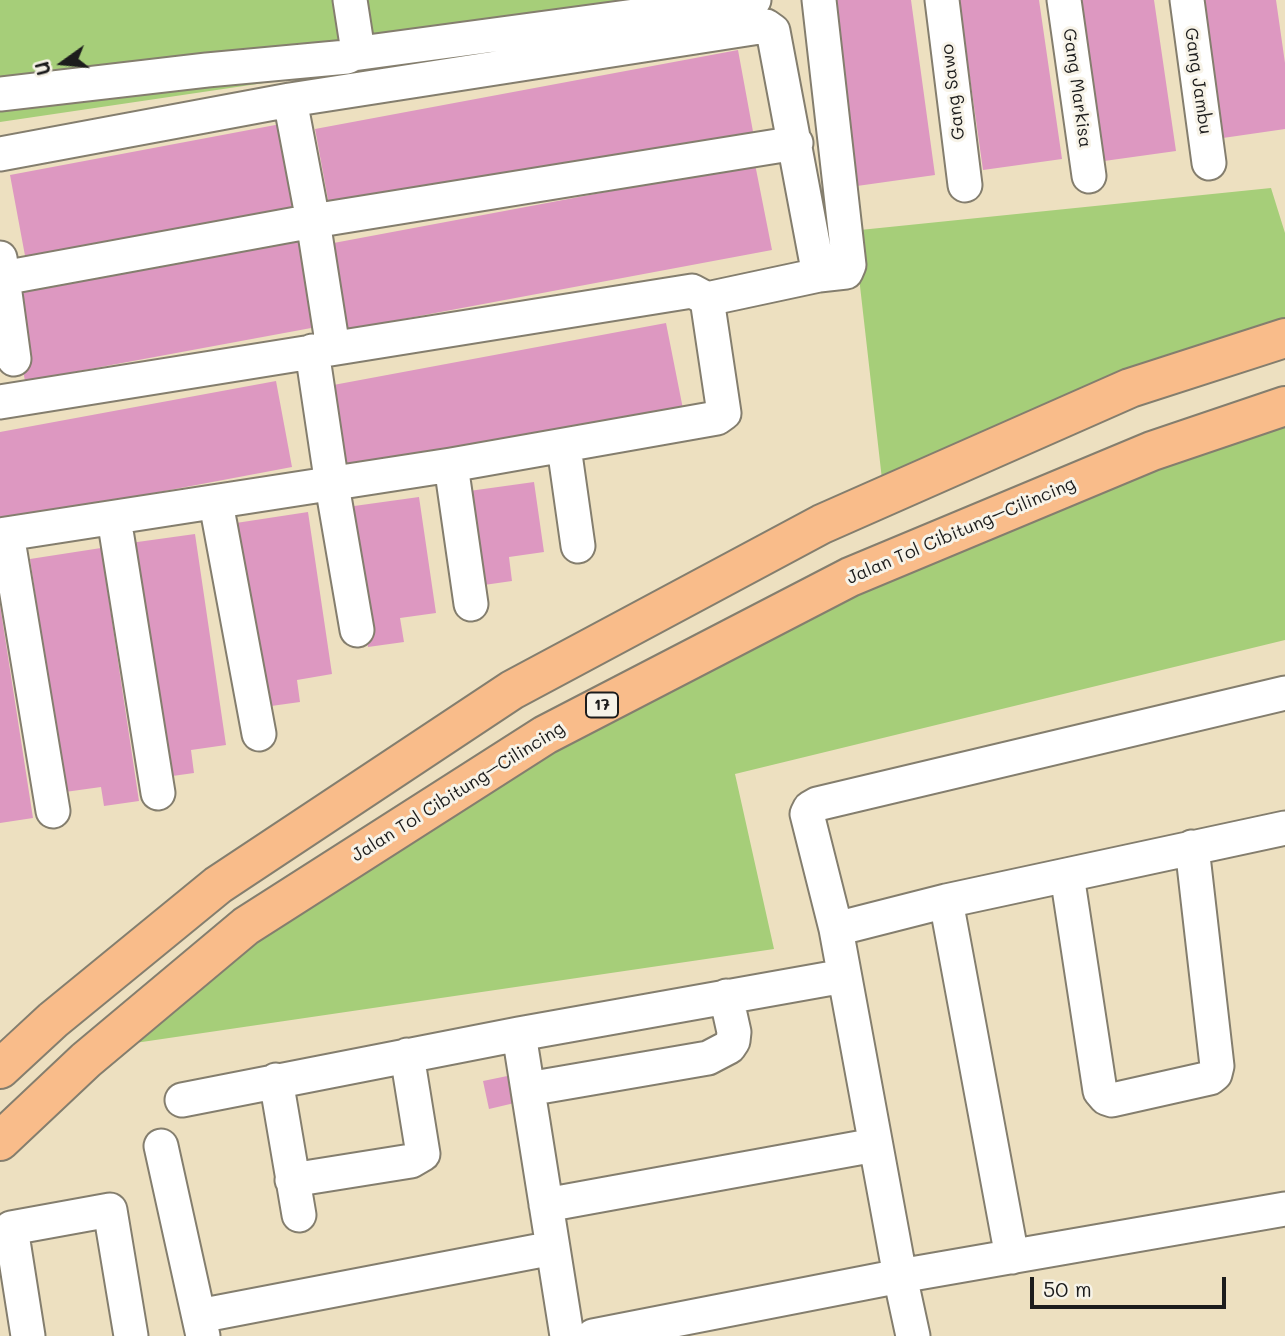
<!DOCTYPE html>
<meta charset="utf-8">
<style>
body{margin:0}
#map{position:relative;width:1285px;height:1336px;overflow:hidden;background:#ede0c0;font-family:Mali,sans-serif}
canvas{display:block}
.north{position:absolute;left:28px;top:28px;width:70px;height:70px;-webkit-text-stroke:5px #f7f3e8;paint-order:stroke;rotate:255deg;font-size:19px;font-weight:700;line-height:28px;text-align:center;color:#1c1c1c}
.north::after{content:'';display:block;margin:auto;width:24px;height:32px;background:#1c1c1c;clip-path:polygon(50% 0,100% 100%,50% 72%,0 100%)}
.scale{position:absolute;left:1030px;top:1277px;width:196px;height:32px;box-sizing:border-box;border:4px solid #1c1c1c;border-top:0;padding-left:9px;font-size:21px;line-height:24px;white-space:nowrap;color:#1c1c1c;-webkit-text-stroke:5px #f7f3e8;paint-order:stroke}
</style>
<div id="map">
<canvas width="1285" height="1336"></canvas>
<div class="north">U</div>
<div class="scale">50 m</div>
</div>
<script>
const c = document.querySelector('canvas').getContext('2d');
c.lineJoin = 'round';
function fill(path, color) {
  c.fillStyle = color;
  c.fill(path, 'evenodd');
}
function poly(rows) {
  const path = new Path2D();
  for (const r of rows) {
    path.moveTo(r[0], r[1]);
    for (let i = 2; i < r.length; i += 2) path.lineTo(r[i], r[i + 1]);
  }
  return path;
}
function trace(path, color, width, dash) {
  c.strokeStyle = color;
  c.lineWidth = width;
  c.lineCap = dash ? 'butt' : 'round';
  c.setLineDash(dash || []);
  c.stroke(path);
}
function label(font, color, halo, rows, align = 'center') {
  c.font = font + ' Mali,sans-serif';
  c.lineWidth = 6;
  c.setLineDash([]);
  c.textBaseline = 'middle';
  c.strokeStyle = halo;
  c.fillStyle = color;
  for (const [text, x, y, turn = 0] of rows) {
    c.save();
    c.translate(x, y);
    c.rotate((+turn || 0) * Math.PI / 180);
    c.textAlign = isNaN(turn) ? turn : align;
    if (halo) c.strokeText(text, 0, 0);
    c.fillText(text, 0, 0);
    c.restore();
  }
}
const green = poly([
 [0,0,770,0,771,8,0,122],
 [1271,188,1285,233,1285,338,884,497,860,286,860,230],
 [1285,407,1285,640,735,774,774,949,101,1048,246,926,850,577]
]);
const building = poly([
 [830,0,911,0,935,175,857,186],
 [959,0,1039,0,1062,159,983,170],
 [1074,0,1154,0,1176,151,1097,162],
 [1196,0,1276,0,1285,63,1285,129,1216,139],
 [738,50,754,137,331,216,315,129],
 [286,123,303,210,26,261,10,175],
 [755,164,772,250,339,331,323,245],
 [305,239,322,326,25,381,9,295],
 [666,323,683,409,344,473,328,386],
 [276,381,292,467,0,522,0,432],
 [534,482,544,552,509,557,512,581,477,586,462,492],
 [419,497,436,613,400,618,404,642,368,647,347,507],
 [308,512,332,674,297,680,300,702,264,707,236,523],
 [195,534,226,745,191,750,194,773,158,778,123,544],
 [101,548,139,801,104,806,101,787,65,792,30,559],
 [0,605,33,818,0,823],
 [517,1074,523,1101,489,1109,483,1081]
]);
const minor = poly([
 [942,0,965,185],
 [1064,0,1089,176],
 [1187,0,1209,163],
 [353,54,754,0],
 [0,94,207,70,347,57,353,54,357,45,350,0],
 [290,100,313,221,333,348],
 [0,154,290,100,766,26,773,31,819,275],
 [0,258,3,278,313,221,796,143],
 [3,278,14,359],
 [312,351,332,485,357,630],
 [0,402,692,291,707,299,819,275,846,272,849,265,819,0],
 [564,447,578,546],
 [451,465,471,604],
 [216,503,259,734],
 [114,518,158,793],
 [7,534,53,811],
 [0,535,451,465,717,418,724,413,707,299],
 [1067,875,1100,1091,1106,1098,1112,1100,1210,1078,1215,1074,1217,1066,1192,847],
 [946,901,1012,1257],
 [836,929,946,901,1285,828],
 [519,1034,567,1336],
 [276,1080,299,1215],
 [528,1089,708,1058,729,1047,733,1041,734,1032,726,996],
 [182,1100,519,1034,844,976],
 [161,1146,203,1336],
 [292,1180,411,1161,423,1154,407,1055],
 [546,1205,875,1145],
 [11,1228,28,1336],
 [0,1237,11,1228,110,1210,131,1336],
 [199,1316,553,1248],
 [593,1336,900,1276,1285,1209],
 [913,1336,900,1276,836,929,807,814,810,808,817,804,1285,693]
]);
const highway = poly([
 [0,1069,53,1020,218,885,512,690,822,524,1130,388,1285,338],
 [0,1141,86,1060,246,926,545,735,850,577,1152,451,1285,406]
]);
const shields = [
 [602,705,32]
];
const shieldNames = [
 ["17",602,705]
];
const streetNames = [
 ["Gang Jambu",1198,81,82],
 ["Gang Markisa",1077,88,82],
 ["Gang Sawo",953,92,-97],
 ["Jalan Tol Cibitung–Cilincing",961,531,-23],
 ["Jalan Tol Cibitung–Cilincing",458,792,-32]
];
fill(green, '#a6ce79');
fill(building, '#dd98c1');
trace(minor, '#847e6e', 37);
trace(highway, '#847e6e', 42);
trace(minor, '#fff', 33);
trace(highway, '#f9bc8a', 38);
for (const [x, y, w] of shields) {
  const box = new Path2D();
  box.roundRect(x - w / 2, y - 12.5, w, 25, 5);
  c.fillStyle = '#f7f3e8';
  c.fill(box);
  trace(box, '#1c1c1c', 2);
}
label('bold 16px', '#1c1c1c', null, shieldNames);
label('18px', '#1c1c1c', '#f7f3e8', streetNames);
</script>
